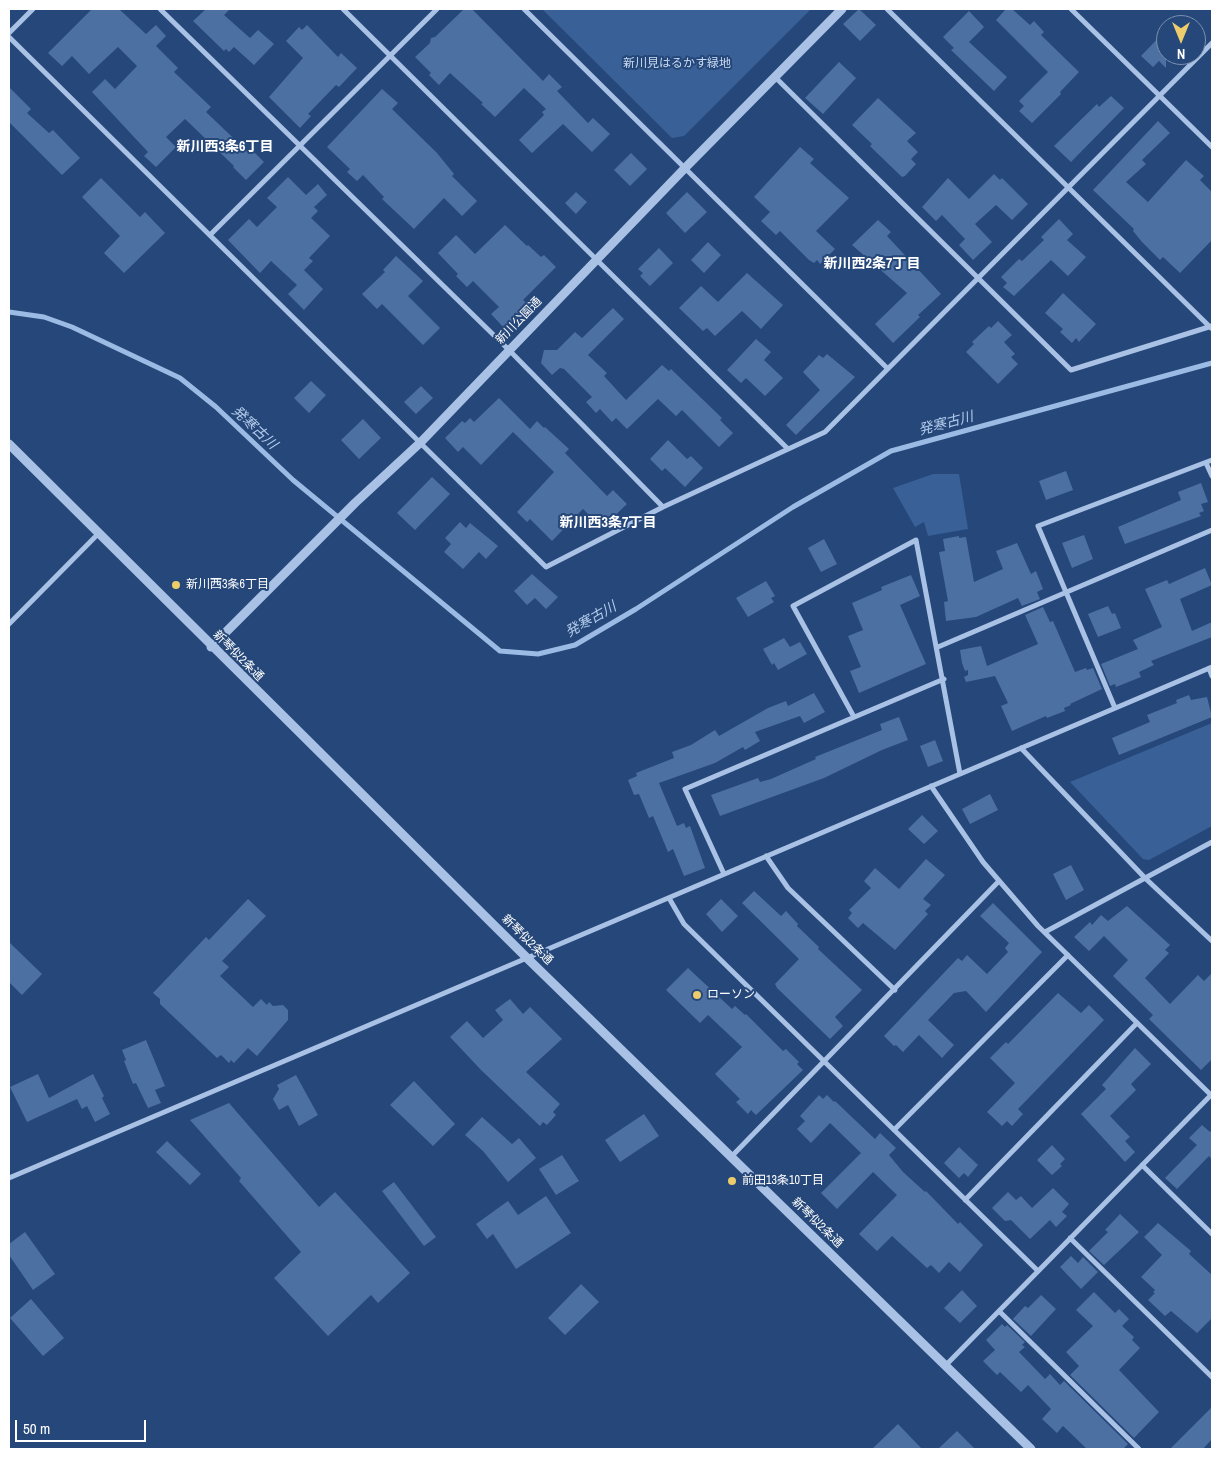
<!DOCTYPE html>
<meta charset="utf-8">
<style>
body{margin:0}
#map{position:relative;width:1221px;height:1458px;overflow:hidden;background:#254779;font-family:"Archivo Narrow",sans-serif}
canvas{display:block}
.frame{position:absolute;inset:0;border:10px solid #fff;pointer-events:none}
.north{position:absolute;left:1156px;top:15px;width:50px;height:50px;box-sizing:border-box;background:#254779;border:1px solid #7c91af;border-radius:50%;rotate:180deg;font-size:14px;font-weight:700;line-height:20px;text-align:center;color:#fff}
.north::after{content:'';display:block;margin:auto;width:18px;height:22px;background:#edcc6c;clip-path:polygon(50% 0,100% 100%,50% 72%,0 100%)}
.scale{position:absolute;left:15px;top:1420px;width:131px;height:22px;box-sizing:border-box;border:2px solid #fff;border-top:0;padding-left:6px;font-size:15px;line-height:18px;white-space:nowrap;color:#fff;-webkit-text-stroke:4px #254779;paint-order:stroke}
</style>
<div id="map">
<canvas width="1221" height="1458"></canvas>
<div class="frame"></div>
<div class="north">N</div>
<div class="scale">50 m</div>
</div>
<script>
const c = document.querySelector('canvas').getContext('2d');
c.lineJoin = 'round';
function fill(path, color) {
  c.fillStyle = color;
  c.fill(path, 'evenodd');
}
function poly(rows) {
  const path = new Path2D();
  for (const r of rows) {
    path.moveTo(r[0], r[1]);
    for (let i = 2; i < r.length; i += 2) path.lineTo(r[i], r[i + 1]);
  }
  return path;
}
function trace(path, color, width, dash) {
  c.strokeStyle = color;
  c.lineWidth = width;
  c.lineCap = dash ? 'butt' : 'round';
  c.setLineDash(dash || []);
  c.stroke(path);
}
function label(font, color, halo, rows, align = 'center') {
  c.font = font + ' "Archivo Narrow","Noto Sans JP",sans-serif';
  c.lineWidth = 4;
  c.setLineDash([]);
  c.textBaseline = 'middle';
  c.strokeStyle = halo;
  c.fillStyle = color;
  for (const [text, x, y, turn = 0] of rows) {
    c.save();
    c.translate(x, y);
    c.rotate((+turn || 0) * Math.PI / 180);
    c.textAlign = isNaN(turn) ? turn : align;
    if (halo) c.strokeText(text, 0, 0);
    c.fillText(text, 0, 0);
    c.restore();
  }
}
const green = poly([
 [542,9,811,9,684,136,672,138],
 [933,474,959,474,968,529,928,536,924,522,915,527,893,488],
 [1212,723,1212,826,1149,860,1143,859,1070,782]
]);
const stream = poly([
 [9,312,44,317,72,327,180,378,216,407,293,480,500,651,538,654,575,645,636,609,793,507,891,451,1212,363]
]);
const building = poly([
 [92,9,119,9,146,34,156,25,166,36,156,46,178,68,174,72,211,107,206,112,248,152,251,149,264,162,246,180,233,167,234,166,185,119,166,137,176,147,156,167,144,156,148,152,92,92,105,79,115,89,137,66,118,47,89,74,72,56,62,66,48,53],
 [206,9,230,9,224,15,250,38,258,30,274,44,254,65,234,47,229,52,226,49,224,51,193,21],
 [464,9,472,9,543,81,549,74,562,87,557,91,588,123,593,118,610,134,592,152,563,124,532,153,519,140,544,115,542,112,546,109,524,88,495,117,481,104,483,103,450,73,439,85,429,75,431,73,415,57,430,43,431,38,435,37],
 [859,9,876,25,860,41,843,24],
 [1006,9,1012,9,1030,25,1034,21,1044,32,1041,35,1079,72,1060,92,1061,94,1032,123,1019,111,1024,106,1019,101,1048,72,996,20],
 [969,11,984,27,969,42,1007,77,994,91,951,50,954,48,943,37],
 [307,25,338,57,341,53,357,68,339,87,336,85,308,114,311,116,300,128,269,97,303,58,286,41,299,27,302,30],
 [1166,30,1166,68,1159,61,1153,67,1141,56],
 [839,62,856,78,823,114,805,98],
 [9,87,31,109,27,113,49,133,53,130,80,158,62,175,9,122],
 [382,89,398,103,392,109,437,153,454,174,452,176,477,201,462,216,444,198,414,229,382,199,384,197,363,175,357,181,347,172,350,169,327,147],
 [1111,96,1124,108,1071,162,1054,146,1097,104,1099,107],
 [878,98,916,133,907,141,918,152,911,159,916,164,905,176,902,177,877,153,870,146,872,144,852,125],
 [1158,121,1170,133,1142,160,1146,164,1126,182,1148,202,1186,160,1204,176,1200,180,1212,192,1212,240,1180,273,1163,257,1160,260,1142,242,1133,231,1134,229,1093,190],
 [800,147,814,159,810,163,849,198,816,231,835,249,820,264,817,260,814,263,809,260,780,231,776,235,761,221,770,212,754,197],
 [631,153,647,169,630,186,614,170],
 [994,174,1000,180,1002,178,1028,204,1012,220,996,205,975,224,992,242,973,260,959,245,965,239,942,215,936,221,922,207,948,178,969,199],
 [288,177,306,195,318,184,327,195,314,207,318,211,311,218,330,236,309,258,313,261,304,270,323,289,304,310,288,294,297,285,271,261,260,273,228,240,249,219,257,227,277,207,267,198],
 [101,178,140,217,145,212,165,233,124,273,104,253,120,236,82,197],
 [576,192,587,202,576,214,565,203],
 [687,192,707,212,685,233,666,213],
 [1059,219,1073,234,1067,240,1086,257,1068,276,1051,260,1014,296,1003,287,1007,283,1001,277,1019,259,1022,261,1044,240,1041,237],
 [878,220,891,232,887,236,941,294,918,315,920,317,893,343,875,324,907,293,852,245],
 [505,225,527,246,528,245,541,257,544,255,556,267,523,300,528,304,522,310,523,312,505,329,491,314,499,307,473,281,467,287,456,276,458,274,438,253,456,235,475,254],
 [708,242,721,255,704,273,691,260],
 [659,248,673,263,650,286,640,276,643,273,638,269],
 [396,256,423,281,408,296,440,328,423,345,382,304,377,309,362,294,385,272,383,270],
 [747,273,783,305,761,329,742,311,715,336,707,328,703,331,679,308,701,286,718,302],
 [1063,293,1096,324,1079,342,1076,338,1072,343,1060,332,1063,329,1045,313],
 [613,308,624,319,588,355,607,373,604,376,626,400,662,365,669,371,671,369,722,418,720,420,733,433,719,447,682,410,676,416,658,399,627,429,616,418,612,422,600,409,596,413,586,402,592,397,564,369,560,368,552,375,541,363,544,350,557,350,575,332,582,338],
 [998,321,1012,335,1004,342,1015,354,1011,357,1018,364,998,384,966,352,974,344,972,342,989,326,991,328],
 [756,339,771,352,764,360,783,378,765,396,746,378,741,383,727,370],
 [827,354,855,377,796,435,786,425,820,390,803,372,819,355,823,358],
 [311,381,326,395,309,413,294,398],
 [421,386,433,398,416,414,404,402],
 [499,398,530,429,537,421,544,428,545,427,569,449,565,453,607,496,613,490,627,504,602,528,583,509,552,541,530,519,527,522,517,512,554,472,513,432,481,465,463,447,458,452,445,438,462,421,465,423,470,418,474,422],
 [363,419,381,438,359,459,341,440],
 [668,440,687,459,691,456,703,468,685,487,665,468,662,471,650,459],
 [1066,471,1073,490,1046,500,1039,481],
 [432,477,450,494,415,530,397,513],
 [1201,483,1208,502,1201,504,1204,511,1199,513,1201,516,1125,544,1118,527,1181,500,1178,492],
 [460,522,466,528,470,523,498,546,486,559,479,552,463,569,444,552,451,544,445,538],
 [1084,535,1093,559,1072,568,1062,543],
 [959,536,959,538,966,537,974,582,1003,569,996,551,1017,543,1031,574,1036,571,1043,589,1037,592,1040,599,1022,606,1018,598,976,617,946,621,944,602,948,601,939,552,945,551,943,539],
 [824,539,837,564,821,572,808,548],
 [1205,568,1212,585,1180,599,1192,631,1212,622,1212,637,1151,661,1154,665,1139,672,1141,677,1116,687,1115,684,1110,686,1101,664,1138,649,1133,640,1162,627,1145,589,1167,580,1169,584],
 [532,574,558,597,546,609,535,598,527,605,514,591],
 [911,575,920,596,900,605,926,664,859,693,850,671,861,667,848,636,863,630,852,603,882,590,881,587],
 [766,581,775,596,771,598,774,602,748,617,736,598],
 [1108,606,1112,614,1115,613,1121,628,1098,637,1088,614],
 [1043,607,1050,622,1053,621,1075,672,1086,668,1087,670,1093,668,1102,689,1070,704,1071,705,1064,708,1065,711,1047,718,1046,716,1012,731,1001,706,1008,703,995,676,966,682,964,677,968,675,968,670,965,671,962,663,960,650,981,646,987,666,1038,644,1025,615],
 [784,638,790,647,800,642,807,654,778,670,774,663,772,665,763,649],
 [814,693,825,712,804,723,800,716,755,732,760,741,745,750,743,747,715,763,659,783,677,826,684,823,686,828,690,826,705,868,684,876,673,849,668,852,653,816,649,818,639,794,634,795,628,780,637,776,636,773,674,758,672,752,691,745,715,730,719,736,768,708,786,701,788,706],
 [1189,695,1191,700,1207,697,1212,717,1119,755,1112,738,1150,722,1147,715,1177,703,1176,700],
 [899,717,908,740,882,750,824,778,720,816,711,795,758,778,760,782,771,779,816,759,815,757,882,730,880,724],
 [935,740,943,761,928,767,920,746],
 [990,794,998,810,970,824,962,809],
 [922,815,938,831,924,844,908,829],
 [926,859,945,875,923,899,931,905,925,911,928,914,895,950,863,923,858,928,848,918,852,913,849,910,871,888,864,881,875,868,899,889],
 [1071,865,1084,890,1066,900,1053,874],
 [754,891,781,916,786,911,798,924,797,926,819,947,818,949,862,990,835,1017,843,1026,830,1039,777,988,775,984,799,959,742,903],
 [248,899,266,916,222,961,229,967,220,976,253,1007,261,999,267,1005,269,1002,273,1006,283,1005,288,1010,288,1020,257,1056,248,1048,234,1063,231,1060,229,1063,221,1055,217,1058,160,1004,160,999,153,993,206,937,209,940],
 [721,899,738,916,722,932,706,914],
 [993,903,1042,952,986,1012,966,991,954,993,928,1020,954,1045,942,1058,919,1035,903,1052,896,1045,894,1046,884,1036,958,958,962,961,967,955,987,974,1008,952,1005,948,1009,943,980,916],
 [1127,906,1170,945,1165,950,1169,953,1145,978,1170,1004,1198,975,1204,981,1212,973,1212,1059,1201,1070,1149,1019,1153,1015,1113,976,1128,960,1104,936,1089,951,1074,937,1090,922,1092,925,1101,915,1108,921],
 [9,942,42,974,22,995,9,982],
 [688,968,732,1009,735,1006,745,1015,746,1014,783,1051,786,1049,799,1062,797,1064,803,1070,756,1115,751,1110,748,1114,736,1102,740,1099,715,1074,742,1047,708,1015,700,1023,666,990],
 [1058,993,1081,1013,1089,1005,1104,1020,1018,1109,1023,1114,1012,1126,1007,1121,1002,1126,987,1112,1015,1083,990,1058,1006,1042,1008,1044],
 [510,999,523,1014,530,1007,562,1039,526,1072,560,1104,553,1112,556,1115,547,1125,543,1122,540,1126,481,1070,450,1037,467,1021,483,1038,503,1020,495,1010],
 [146,1040,165,1086,155,1090,161,1103,148,1108,136,1083,133,1084,124,1061,126,1060,122,1050],
 [1135,1048,1151,1064,1131,1084,1136,1090,1110,1116,1130,1137,1125,1141,1135,1152,1125,1162,1081,1114,1106,1089,1102,1085],
 [38,1074,49,1098,93,1074,104,1096,102,1098,110,1114,95,1122,87,1106,82,1109,77,1099,27,1122,10,1087],
 [296,1075,318,1115,299,1126,288,1105,279,1110,273,1099,279,1089,277,1085],
 [414,1081,455,1124,433,1146,390,1105],
 [819,1095,823,1099,827,1095,834,1102,835,1101,875,1139,880,1133,896,1148,889,1155,903,1172,925,1192,926,1191,958,1224,960,1222,983,1245,960,1272,949,1262,939,1273,931,1265,927,1268,892,1236,877,1251,859,1234,897,1195,873,1172,837,1209,821,1193,861,1153,830,1123,811,1143,797,1129,805,1121,800,1116],
 [229,1103,319,1207,335,1192,410,1273,378,1303,371,1295,328,1336,274,1278,301,1252,239,1181,241,1178,190,1120],
 [644,1114,659,1136,620,1162,605,1140],
 [482,1117,512,1144,519,1138,536,1158,508,1182,483,1151,465,1135],
 [1202,1125,1210,1132,1212,1129,1212,1160,1209,1156,1177,1189,1165,1178,1197,1145,1189,1138],
 [167,1141,201,1174,190,1185,156,1152],
 [1052,1145,1065,1159,1060,1164,1062,1166,1052,1175,1037,1160],
 [959,1147,978,1165,968,1177,964,1173,959,1178,944,1163],
 [562,1155,579,1181,556,1195,539,1169],
 [394,1182,436,1237,424,1246,382,1191],
 [1053,1188,1069,1204,1062,1212,1067,1216,1056,1227,1050,1220,1030,1239,1011,1220,1005,1221,992,1208,1008,1192,1016,1200,1021,1196,1032,1208],
 [546,1196,571,1233,516,1269,493,1234,487,1239,476,1224,508,1201,518,1215],
 [1120,1214,1139,1232,1104,1265,1089,1251,1108,1232,1105,1230],
 [1158,1223,1191,1251,1189,1254,1212,1275,1212,1318,1197,1333,1171,1311,1165,1316,1148,1300,1155,1293,1153,1292,1155,1290,1141,1277,1162,1255,1144,1237],
 [25,1232,55,1274,33,1290,9,1255,9,1244],
 [1071,1256,1078,1263,1083,1257,1098,1272,1081,1289,1060,1267],
 [581,1284,599,1302,565,1335,548,1318],
 [962,1290,977,1306,960,1323,944,1308],
 [1094,1292,1115,1313,1119,1309,1129,1319,1122,1326,1134,1337,1132,1340,1140,1348,1119,1370,1159,1412,1134,1438,1070,1375,1079,1366,1066,1352,1093,1326,1076,1310],
 [1041,1295,1056,1309,1031,1336,1013,1319,1025,1306,1028,1308],
 [31,1299,64,1338,43,1356,10,1318],
 [1002,1324,1005,1327,1007,1325,1025,1342,1022,1345,1025,1347,1019,1352,1045,1379,1050,1374,1060,1385,1064,1381,1128,1444,1123,1449,1087,1449,1063,1426,1057,1433,1042,1419,1051,1409,1028,1385,1021,1392,1000,1372,997,1375,983,1361,995,1350,986,1340],
 [1212,1407,1212,1439,1203,1449,1170,1449],
 [898,1424,922,1449,872,1449],
 [957,1431,975,1449,938,1449]
]);
const minor = poly([
 [160,9,509,350,663,507],
 [343,9,787,448],
 [524,9,887,368],
 [887,9,1211,328],
 [1071,9,1212,147],
 [9,33,33,9],
 [9,37,546,567,663,507,825,432,1212,43],
 [775,77,1071,370,1212,326],
 [210,235,437,9],
 [1206,463,1212,476],
 [9,624,98,534],
 [938,647,1212,530],
 [1209,668,1212,676],
 [1115,708,1038,526,1212,460],
 [854,717,793,606,916,540,960,774],
 [1021,748,1145,878,1212,941],
 [931,786,983,862,1038,926,1212,1096],
 [766,856,788,888,895,990],
 [724,874,685,789,944,679],
 [669,898,684,924,1038,1271],
 [1045,932,1212,842],
 [894,1130,1068,955],
 [731,1157,999,881],
 [1142,1165,1212,1234],
 [9,1178,1212,667],
 [965,1200,1137,1023],
 [1070,1238,1212,1377],
 [999,1311,1139,1449],
 [945,1366,1212,1094]
]);
const tertiary = poly([
 [9,444,527,958,1031,1449],
 [211,647,355,503,421,442,685,168,842,9]
]);
const markers = [
 [176,585,5,"#edcc6c"],
 [697,995,5,"#edcc6c"],
 [732,1181,5,"#edcc6c"]
];
const parkNames = [
 ["新川見はるかす緑地",677,64]
];
const streetNames = [
 ["新川公園通",519,321,-46],
 ["新琴似2条通",238,656,45],
 ["新琴似2条通",527,940,44],
 ["新琴似2条通",817,1223,44]
];
const poiNames = [
 ["新川西3条6丁目",186,585],
 ["ローソン",707,995],
 ["前田13条10丁目",742,1181]
];
const neighbourhoodNames = [
 ["新川西3条6丁目",225,147],
 ["新川西2条7丁目",872,264],
 ["新川西3条7丁目",608,523]
];
const waterNames = [
 ["発寒古川",946,424,-15],
 ["発寒古川",254,428,43],
 ["発寒古川",591,620,-30]
];
fill(green, '#396097');
trace(stream, '#9cbbe4', 5);
fill(building, '#4d70a3');
trace(minor, '#a8c1e4', 5);
trace(tertiary, '#a8c1e4', 9);
for (const [x, y, r, color] of markers) {
  const dot = new Path2D();
  dot.arc(x, y, r, 0, 2 * Math.PI);
  c.fillStyle = color;
  c.fill(dot);
  trace(dot, '#254779', 2);
}
label('12px', '#cadbf3', '#254779', parkNames);
label('12px', '#fff', '#254779', streetNames);
label('12px', '#fff', '#254779', poiNames, 'left');
label('bold 14px', '#fff', '#254779', neighbourhoodNames);
label('italic 14px', '#b3cbec', '#254779', waterNames);
</script>
